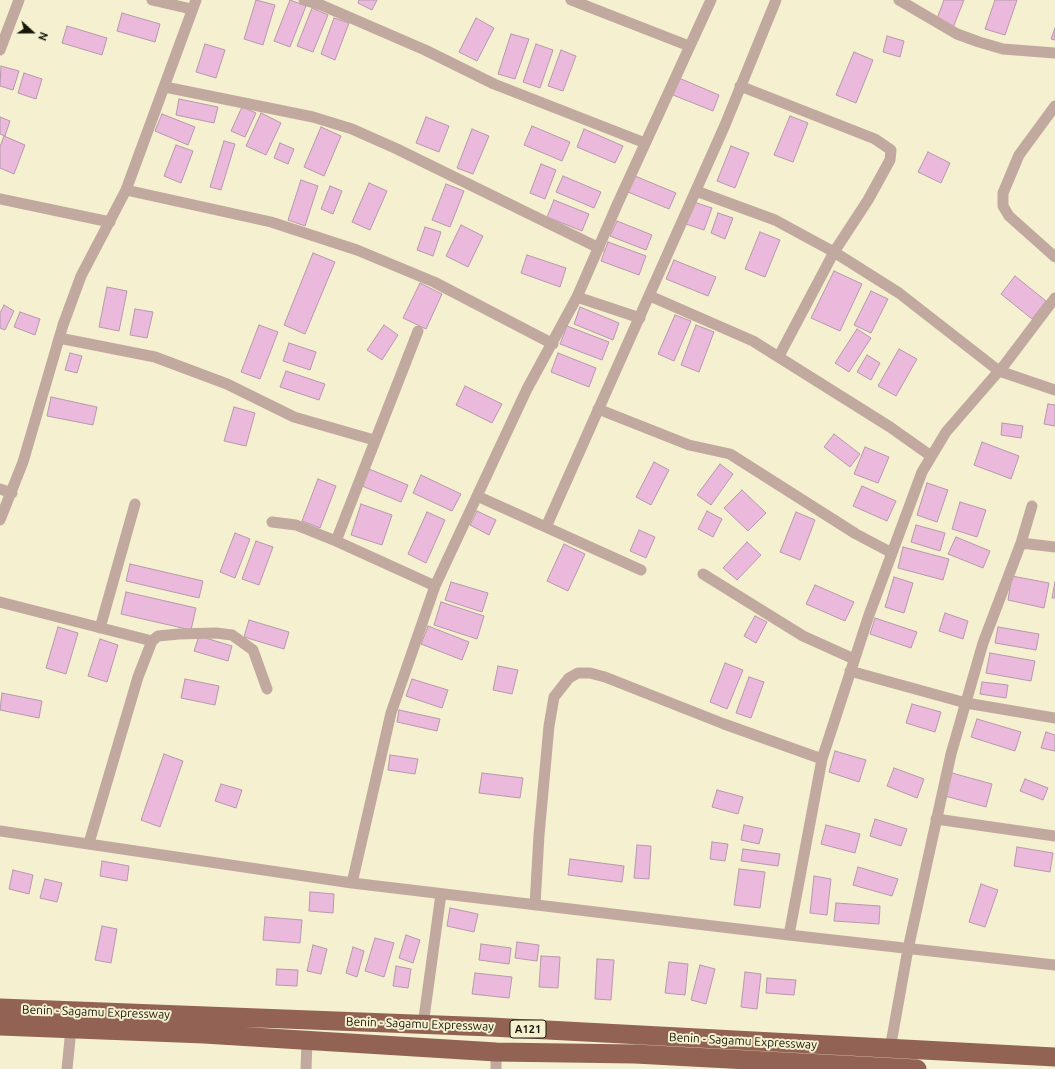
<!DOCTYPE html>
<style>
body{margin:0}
#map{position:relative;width:1055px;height:1069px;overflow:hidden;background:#f5f0cf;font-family:Ubuntu,sans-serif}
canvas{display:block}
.north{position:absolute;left:12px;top:12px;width:40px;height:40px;-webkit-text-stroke:3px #f5f0cf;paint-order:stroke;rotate:111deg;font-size:11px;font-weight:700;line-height:16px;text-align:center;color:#18160a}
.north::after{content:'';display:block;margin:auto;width:14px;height:18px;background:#18160a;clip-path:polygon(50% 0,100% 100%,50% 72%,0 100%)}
</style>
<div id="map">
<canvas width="1055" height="1069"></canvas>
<div class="north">N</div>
</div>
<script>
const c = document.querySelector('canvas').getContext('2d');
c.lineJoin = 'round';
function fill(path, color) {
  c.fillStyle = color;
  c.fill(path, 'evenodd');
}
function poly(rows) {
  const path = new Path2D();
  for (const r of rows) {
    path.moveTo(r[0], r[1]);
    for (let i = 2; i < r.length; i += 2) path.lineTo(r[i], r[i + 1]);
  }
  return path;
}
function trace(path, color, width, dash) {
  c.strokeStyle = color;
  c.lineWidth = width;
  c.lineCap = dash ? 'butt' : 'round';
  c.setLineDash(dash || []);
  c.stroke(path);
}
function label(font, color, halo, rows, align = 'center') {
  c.font = font + ' Ubuntu,sans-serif';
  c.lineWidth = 4;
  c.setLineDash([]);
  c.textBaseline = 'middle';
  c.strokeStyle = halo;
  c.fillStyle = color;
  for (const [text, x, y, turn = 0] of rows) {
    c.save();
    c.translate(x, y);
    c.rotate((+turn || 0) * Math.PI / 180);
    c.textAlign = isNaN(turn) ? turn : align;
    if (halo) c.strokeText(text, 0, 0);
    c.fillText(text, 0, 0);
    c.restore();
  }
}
const building = poly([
 [256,0,275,5,263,45,244,39,256,0],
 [290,0,306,6,290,47,274,41,290,0],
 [359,0,377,0,372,10,358,3,359,0],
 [944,0,964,0,952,30,935,24,944,0],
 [995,0,1017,0,1005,35,985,29,995,0],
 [312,8,328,15,313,52,297,46,312,8],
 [122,13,160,24,155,42,117,31,122,13],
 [334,18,349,23,335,60,321,54,334,18],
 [476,18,494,28,477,61,459,52,476,18],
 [67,26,107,38,102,55,62,43,67,26],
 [1055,28,1055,40,1051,39,1055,28],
 [511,34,529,39,515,79,498,74,511,34],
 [887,36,904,41,900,57,883,52,887,36],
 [205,44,225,50,216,78,196,72,205,44],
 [536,44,553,50,540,88,523,82,536,44],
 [561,50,576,56,563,91,548,86,561,50],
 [854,52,873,60,856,103,836,95,854,52],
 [1,66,19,71,13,90,0,86,1,66],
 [24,73,42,79,36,99,18,93,24,73],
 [679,78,719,95,713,111,673,95,679,78],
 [179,99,218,107,214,123,176,115,179,99],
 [242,107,256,113,245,137,231,131,242,107],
 [261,113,281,123,266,155,246,146,261,113],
 [162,114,195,127,188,145,155,131,162,114],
 [790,116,808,123,793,162,774,155,790,116],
 [0,117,10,121,5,136,0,134,0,117],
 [426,117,449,126,439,152,416,143,426,117],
 [532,126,570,142,562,161,524,145,532,126],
 [321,127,341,136,324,176,304,167,321,127],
 [472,129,489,136,473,174,457,168,472,129],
 [584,129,623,146,615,163,577,147,584,129],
 [4,136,25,145,14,174,0,168,0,147,4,136],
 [224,141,235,144,221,190,210,187,224,141],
 [280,143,294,149,288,164,274,158,280,143],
 [176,145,193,151,181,183,164,176,176,145],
 [731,146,749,153,735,188,717,181,731,146],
 [928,152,950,163,941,183,918,172,928,152],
 [541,164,556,170,545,199,530,193,541,164],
 [563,176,601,192,594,208,556,192,563,176],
 [635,176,676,193,669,209,628,192,635,176],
 [301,180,318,186,305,226,288,220,301,180],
 [369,183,387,191,370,230,352,222,369,183],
 [446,184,464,191,450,227,432,220,446,184],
 [330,186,342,191,333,214,321,209,330,186],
 [554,200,589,214,582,231,547,217,554,200],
 [694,202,712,208,704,230,686,224,694,202],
 [718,213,733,218,725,239,711,233,718,213],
 [617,221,652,235,646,250,610,236,617,221],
 [461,225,483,236,468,267,446,256,461,225],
 [425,227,441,232,433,256,417,250,425,227],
 [760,232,780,240,765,277,745,269,760,232],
 [608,242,646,256,639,275,601,261,608,242],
 [313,253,335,262,305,334,284,325,313,253],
 [527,255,566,268,560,287,521,273,527,255],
 [674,260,716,277,708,296,666,279,674,260],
 [834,271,862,284,840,331,811,318,834,271],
 [1015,276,1046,301,1032,319,1001,294,1015,276],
 [420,283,442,294,426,329,403,318,420,283],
 [107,287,127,291,119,331,99,327,107,287],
 [871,291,888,299,871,333,854,325,871,291],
 [4,305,14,311,5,330,0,328,0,313,4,305],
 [580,307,619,323,613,340,574,324,580,307],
 [135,309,153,312,147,338,130,335,135,309],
 [20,312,40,319,35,335,14,327,20,312],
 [675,315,691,321,674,361,658,354,675,315],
 [259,325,278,332,260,379,241,372,259,325],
 [384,325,398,335,382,360,367,350,384,325],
 [696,325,714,332,699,372,681,365,696,325],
 [567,326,609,342,602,360,560,344,567,326],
 [857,329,871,338,849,372,835,363,857,329],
 [289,343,316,352,310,370,283,361,289,343],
 [899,349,917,359,896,396,878,386,899,349],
 [70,353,82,356,77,373,65,370,70,353],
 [558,353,596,368,589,387,551,372,558,353],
 [867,355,880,363,871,380,857,372,867,355],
 [286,371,325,384,319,400,280,387,286,371],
 [465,386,502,404,492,423,456,405,465,386],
 [51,397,97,407,93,425,47,416,51,397],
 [1048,404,1055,405,1055,426,1044,424,1048,404],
 [234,407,255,413,246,446,224,441,234,407],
 [1002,423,1023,426,1021,438,1001,435,1002,423],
 [834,434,860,454,850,467,824,447,834,434],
 [982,442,1019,456,1011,479,974,465,982,442],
 [865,447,889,457,878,483,854,474,865,447],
 [654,462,669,470,651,505,636,497,654,462],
 [720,464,733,474,711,505,697,495,720,464],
 [369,469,408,485,401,502,362,486,369,469],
 [421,475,461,494,452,511,413,493,421,475],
 [318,479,336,486,320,528,302,521,318,479],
 [927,483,948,490,937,522,917,515,927,483],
 [862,486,896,501,887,521,853,506,862,486],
 [742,490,766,513,748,531,724,508,742,490],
 [960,502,986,510,977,537,952,529,960,502],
 [361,504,392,515,382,545,351,535,361,504],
 [477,511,496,520,489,535,470,525,477,511],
 [707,511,722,519,713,537,698,529,707,511],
 [427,512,445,520,426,563,408,554,427,512],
 [796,512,815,520,800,560,780,552,796,512],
 [916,525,945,533,940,551,911,542,916,525],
 [639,530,655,537,646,558,630,551,639,530],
 [235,533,250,539,235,578,220,572,235,533],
 [956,537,990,551,983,568,948,554,956,537],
 [256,541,273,547,259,585,242,579,256,541],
 [747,542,761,555,737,580,723,568,747,542],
 [564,544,585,554,568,591,547,581,564,544],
 [903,547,949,559,943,580,898,568,903,547],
 [130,564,203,581,199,598,126,581,130,564],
 [1012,576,1049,583,1044,608,1008,600,1012,576],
 [894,577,913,583,904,613,885,607,894,577],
 [451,582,488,593,482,612,445,600,451,582],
 [1055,582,1055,598,1052,598,1055,582],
 [815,585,854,602,845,621,806,604,815,585],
 [126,592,196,608,191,630,121,614,126,592],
 [441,602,484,616,477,639,434,625,441,602],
 [945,613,968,621,963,639,939,631,945,613],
 [755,616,767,622,756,643,744,636,755,616],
 [875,618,917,632,911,648,870,634,875,618],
 [249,620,289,632,284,649,244,637,249,620],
 [428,626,469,642,462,660,421,644,428,626],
 [58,627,78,633,66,674,46,668,58,627],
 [998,627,1039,634,1036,650,995,643,998,627],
 [199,636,232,646,228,661,194,651,199,636],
 [100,639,118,645,107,682,88,676,100,639],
 [990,653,1035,661,1031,681,986,673,990,653],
 [725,663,743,670,727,709,710,702,725,663],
 [498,666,518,670,512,694,493,690,498,666],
 [749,677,764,682,751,718,736,713,749,677],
 [185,679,219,686,215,705,181,698,185,679],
 [412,679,448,690,442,708,406,696,412,679],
 [982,682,1008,685,1006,698,980,694,982,682],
 [2,693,42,701,39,718,0,710,2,693],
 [912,704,941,712,935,732,906,723,912,704],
 [399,710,440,719,437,731,397,722,399,710],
 [977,719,1021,732,1015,751,971,737,977,719],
 [1046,732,1055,735,1055,751,1041,748,1046,732],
 [835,751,866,760,859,782,829,772,835,751],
 [164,754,183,761,160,827,141,820,164,754],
 [390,755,418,759,415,774,388,770,390,755],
 [894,768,924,779,917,798,887,786,894,768],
 [482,773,523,778,520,798,479,793,482,773],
 [952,773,992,784,986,807,945,796,952,773],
 [1025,779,1048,788,1043,800,1020,791,1025,779],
 [221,784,242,790,236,808,215,801,221,784],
 [717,790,743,797,738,814,712,807,717,790],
 [875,819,907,829,901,846,870,836,875,819],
 [744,825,763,829,759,844,741,840,744,825],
 [826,825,860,834,855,853,821,844,826,825],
 [712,842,728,844,725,861,710,859,712,842],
 [637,845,651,846,649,879,634,878,637,845],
 [1017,847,1053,853,1050,872,1014,866,1017,847],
 [743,849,780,854,778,866,741,861,743,849],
 [570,859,624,866,622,882,568,875,570,859],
 [102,861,129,866,127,881,100,876,102,861],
 [858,867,898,879,892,896,853,885,858,867],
 [739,869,765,872,760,908,734,905,739,869],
 [13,870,33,875,29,894,9,889,13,870],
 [814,876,831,879,827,915,810,913,814,876],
 [45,879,62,883,57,902,40,898,45,879],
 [981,884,998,890,985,927,969,922,981,884],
 [310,892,334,894,333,913,309,911,310,892],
 [836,903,880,906,879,924,834,921,836,903],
 [450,908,478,914,474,932,447,926,450,908],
 [265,917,302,920,300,943,263,940,265,917],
 [102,926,117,929,111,963,95,960,102,926],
 [406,935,420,940,413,963,399,958,406,935],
 [375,938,394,943,384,977,365,971,375,938],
 [517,942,539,945,537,961,515,958,517,942],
 [481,944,511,948,509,964,479,960,481,944],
 [313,945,327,949,321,974,307,971,313,945],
 [353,947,364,951,357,977,346,973,353,947],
 [541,956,560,957,558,988,539,987,541,956],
 [597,959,614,960,611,1000,595,999,597,959],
 [669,962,688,964,685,995,665,993,669,962],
 [700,965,715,969,706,1004,691,1000,700,965],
 [396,966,411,969,408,988,393,986,396,966],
 [277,969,298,970,297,986,276,985,277,969],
 [745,972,761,974,757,1009,741,1007,745,972],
 [475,973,512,977,509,998,472,994,475,973],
 [767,978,796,980,794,995,766,993,767,978]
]);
const minor = poly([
 [152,0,191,9],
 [304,0,321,5,425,50,494,84,645,143],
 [571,0,689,46],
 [899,0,957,34,979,42,1003,49,1055,53],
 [0,50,19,0],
 [740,86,875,139,891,150,890,160,868,200,834,252,779,356],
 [165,87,313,117,352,129,397,149,599,248],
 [1055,106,1019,155,1003,193,1003,206,1009,216,1055,257],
 [126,190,271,222,357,250,434,282,553,344],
 [696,191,775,220,834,252,899,293,999,371,1055,390],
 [0,199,110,222],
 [650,296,753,341,890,427,931,456],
 [577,297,640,318],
 [59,338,155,357,227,384,294,417,374,440],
 [598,409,689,445,730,454,856,534,892,553],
 [0,489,12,493],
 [477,496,641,570],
 [0,520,23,462,63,325,81,276,126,190,196,0],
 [272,522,296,525,336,541,435,586],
 [546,527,725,125,776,0],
 [336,541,418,331],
 [1021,543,1055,547],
 [703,574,803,636,854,659],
 [0,602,152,641],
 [100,628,135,504],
 [850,671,966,703,1055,718],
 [936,819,1055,836],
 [0,831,352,883,789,935,1055,965],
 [89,843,138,677,152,641,158,636,179,634,216,633,232,635,253,650,267,689],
 [352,883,391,713,435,586,527,389,577,297,617,205,711,0],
 [535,905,539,835,549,726,554,697,569,678,578,673,590,673,605,677,724,724,822,759],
 [789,935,822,759,869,615,922,472,946,432,1005,364,1055,298],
 [423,1025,441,894],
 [890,1049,908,949,951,754,983,643,1021,543,1032,506],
 [67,1069,71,1029],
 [306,1069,307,1041],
 [496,1069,496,1052]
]);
const trunk = poly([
 [0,1008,491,1027,1055,1057],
 [0,1026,204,1034,496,1052,635,1054,917,1069]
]);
const shields = [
 [528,1029,36]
];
const shieldNames = [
 ["A121",528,1029]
];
const streetNames = [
 ["Benin - Sagamu Expressway",96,1012,2],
 ["Benin - Sagamu Expressway",420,1024,2],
 ["Benin - Sagamu Expressway",743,1041,3]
];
fill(building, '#eab9db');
trace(building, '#b699ad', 1);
trace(minor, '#c2a9a0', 11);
trace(trunk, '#926354', 19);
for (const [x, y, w] of shields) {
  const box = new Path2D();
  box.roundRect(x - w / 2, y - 9, w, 18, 3);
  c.fillStyle = '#f5f0cf';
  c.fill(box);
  trace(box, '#18160a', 1);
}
label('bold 11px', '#18160a', null, shieldNames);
label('12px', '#18160a', '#f5f0cf', streetNames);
</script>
